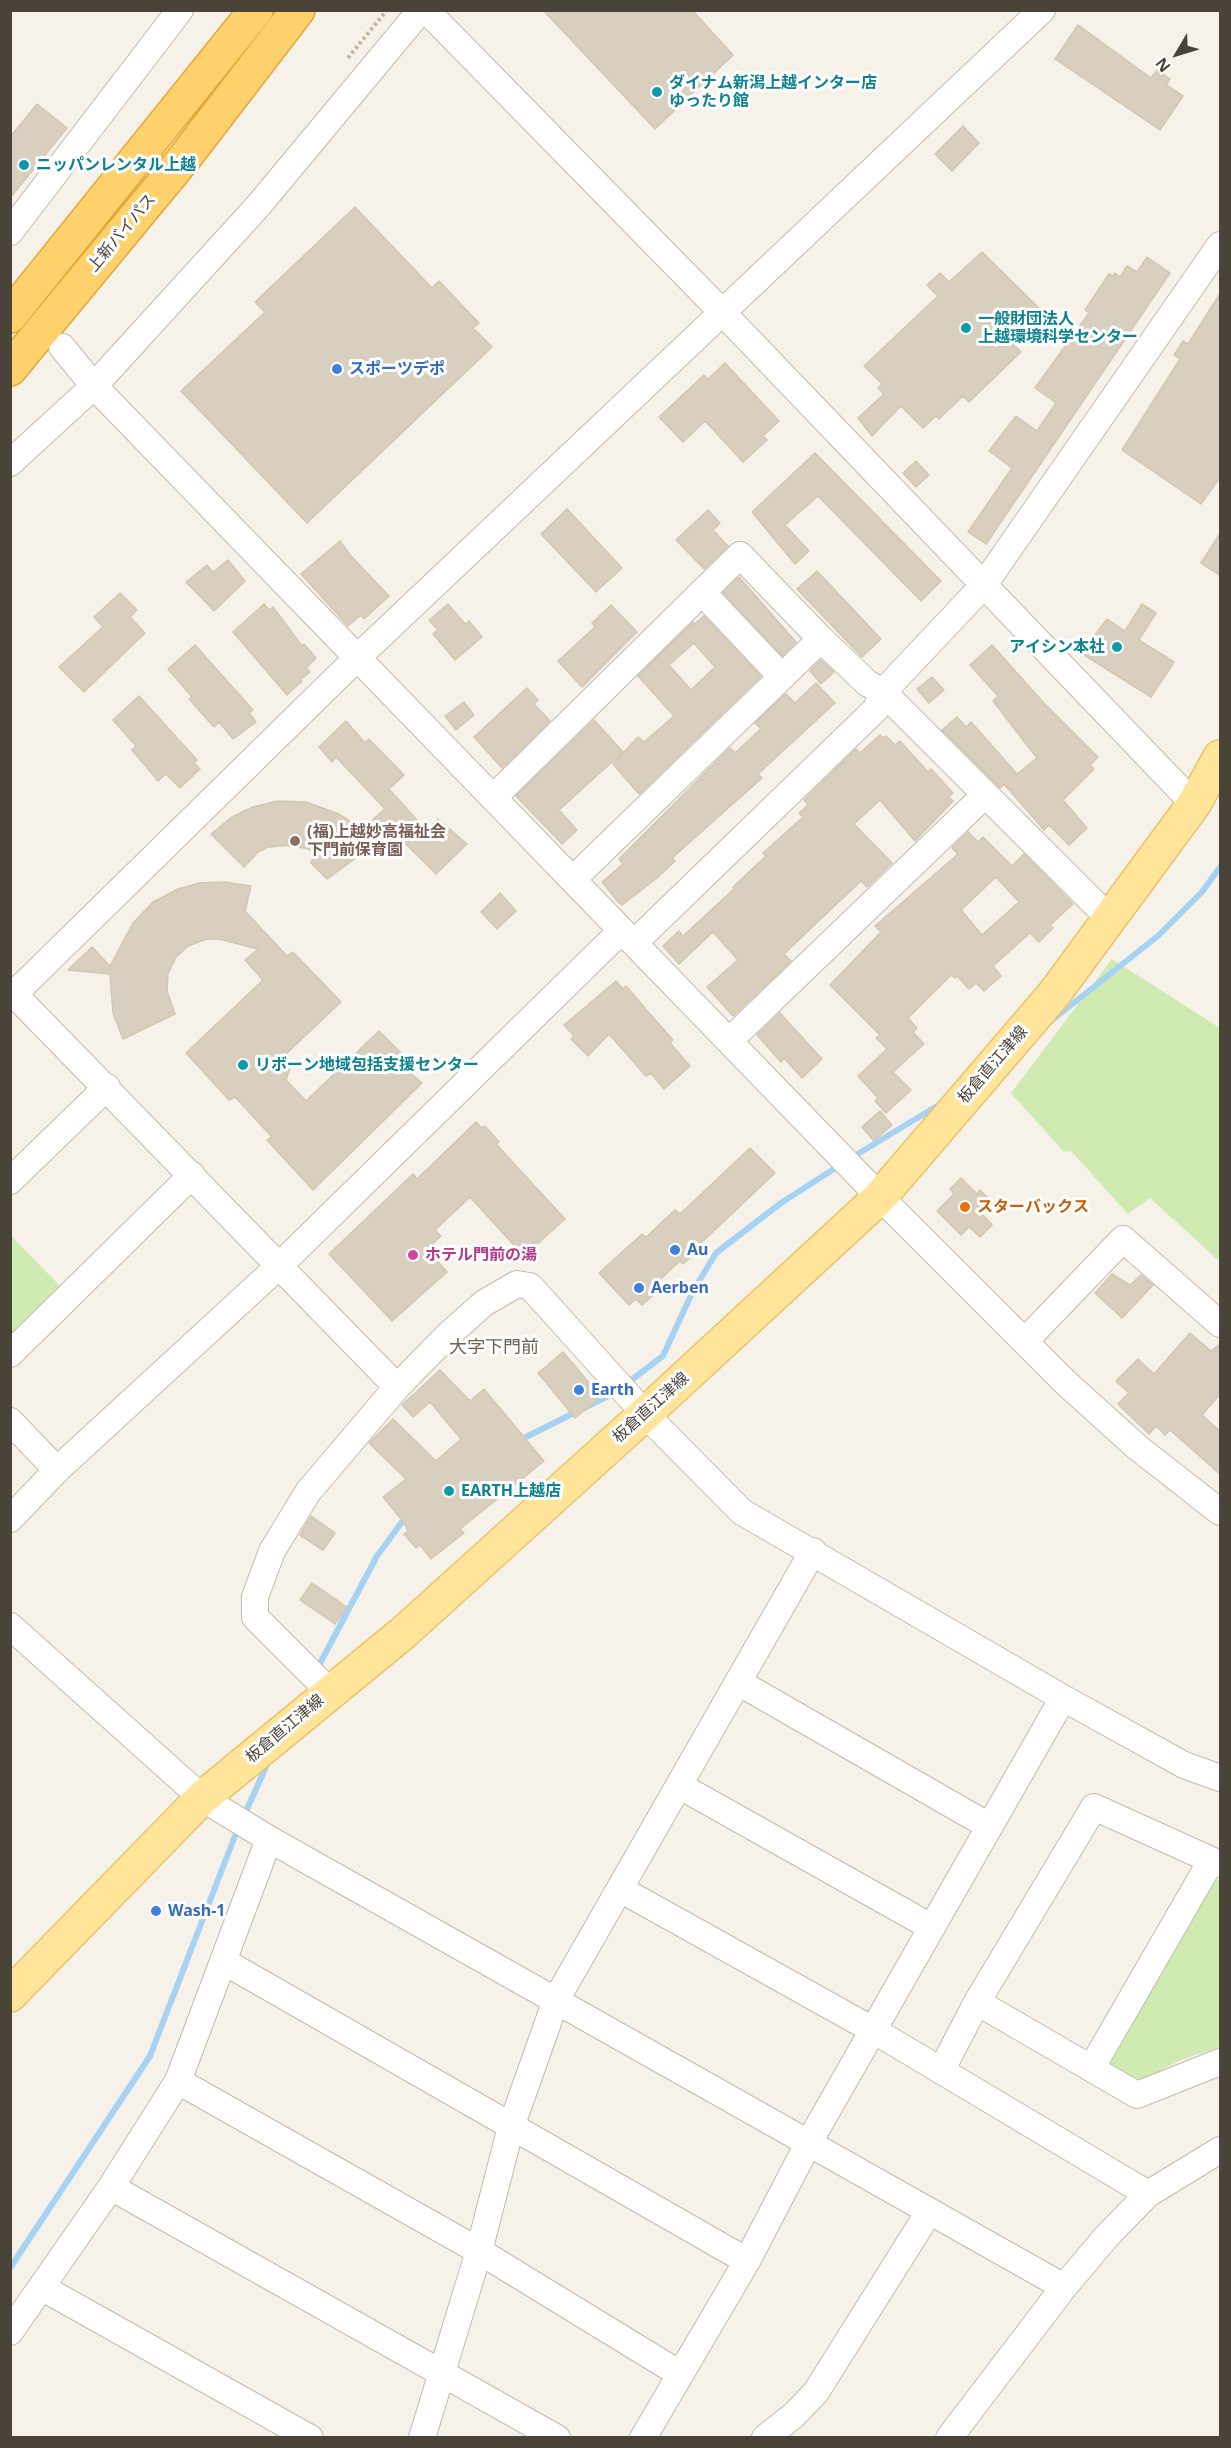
<!DOCTYPE html>
<meta charset="utf-8">
<style>
body{margin:0}
#map{position:relative;width:1231px;height:2448px;overflow:hidden;background:#f6f2ea;font-family:"Noto Sans",sans-serif}
canvas{display:block}
.frame{position:absolute;inset:0;border:12px solid #4a4338;pointer-events:none}
.north{position:absolute;left:1147px;top:24px;width:60px;height:60px;-webkit-text-stroke:4px #fff;paint-order:stroke;rotate:232deg;font-size:16px;font-weight:700;line-height:24px;text-align:center;color:#4a4338}
.north::after{content:'';display:block;margin:auto;width:21px;height:27px;background:#4a4338;clip-path:polygon(50% 0,100% 100%,50% 72%,0 100%)}
</style>
<div id="map">
<canvas width="1231" height="2448"></canvas>
<div class="frame"></div>
<div class="north">N</div>
</div>
<script>
const c = document.querySelector('canvas').getContext('2d');
c.lineJoin = 'round';
function fill(path, color) {
  c.fillStyle = color;
  c.fill(path, 'evenodd');
}
function poly(rows) {
  const path = new Path2D();
  for (const r of rows) {
    path.moveTo(r[0], r[1]);
    for (let i = 2; i < r.length; i += 2) path.lineTo(r[i], r[i + 1]);
  }
  return path;
}
function trace(path, color, width, dash) {
  c.strokeStyle = color;
  c.lineWidth = width;
  c.lineCap = dash ? 'butt' : 'round';
  c.setLineDash(dash || []);
  c.stroke(path);
}
function label(font, color, halo, rows, align = 'center') {
  c.font = font + ' "Noto Sans","Noto Sans JP",sans-serif';
  c.lineWidth = 6;
  c.setLineDash([]);
  c.textBaseline = 'middle';
  c.strokeStyle = halo;
  c.fillStyle = color;
  for (const [text, x, y, turn = 0] of rows) {
    c.save();
    c.translate(x, y);
    c.rotate((+turn || 0) * Math.PI / 180);
    c.textAlign = isNaN(turn) ? turn : align;
    if (halo) c.strokeText(text, 0, 0);
    c.fillText(text, 0, 0);
    c.restore();
  }
}
const green = poly([
 [1112,959,1220,1028,1220,1259,1218,1260,1150,1198,1128,1214,1071,1151,1064,1152,1011,1093],
 [11,1236,61,1287,11,1338],
 [1213,1880,1220,1880,1220,2047,1181,2060,1138,2082,1110,2064,1108,2061]
]);
const stream = poly([
 [1051,1021,1159,935,1202,892,1220,867],
 [851,1158,942,1103],
 [626,1384,663,1356,692,1293,716,1253,781,1203,840,1165],
 [518,1441,616,1392],
 [317,1669,377,1556,407,1515],
 [244,1816,269,1760],
 [10,2268,150,2056,238,1828]
]);
const building = poly([
 [543,10,692,10,733,55,655,129,543,10],
 [1078,25,1151,78,1157,70,1170,79,1166,85,1183,96,1160,130,1055,59,1078,25],
 [37,104,67,128,10,198,10,137,37,104],
 [963,126,979,143,952,171,935,154,963,126],
 [355,207,432,288,439,281,479,323,473,328,492,347,307,523,181,391,265,312,255,302,355,207],
 [982,252,1044,313,1013,344,1021,352,969,402,963,396,939,419,936,416,923,428,901,406,872,436,858,418,884,394,878,388,882,384,864,366,938,296,927,285,940,273,949,282,982,252],
 [1147,257,1170,273,986,544,968,532,1012,468,989,451,1016,416,1037,431,1056,403,1035,388,1089,313,1085,310,1109,274,1113,276,1115,273,1120,277,1127,266,1137,272,1147,257],
 [1221,292,1221,476,1201,504,1122,450,1180,359,1174,355,1183,341,1188,344,1221,292],
 [725,363,779,421,763,436,767,440,743,462,705,421,683,442,659,417,704,375,708,379,725,363],
 [815,453,941,581,921,601,818,496,785,525,809,551,795,564,752,512,815,453],
 [916,461,929,475,916,487,903,473,916,461],
 [567,509,622,568,596,592,541,534,567,509],
 [708,510,720,523,713,530,728,546,704,569,676,540,708,510],
 [1221,532,1221,576,1201,563,1221,532],
 [340,541,351,556,389,596,364,619,361,615,348,626,301,574,340,541],
 [228,560,245,581,214,611,186,582,207,565,213,572,228,560],
 [817,571,881,639,862,657,797,589,817,571],
 [739,577,796,642,782,656,723,593,739,577],
 [120,593,137,610,130,617,145,633,84,692,59,667,103,627,94,617,120,593],
 [264,604,269,610,273,607,302,646,304,644,316,658,306,668,310,672,300,680,302,681,287,695,233,632,264,604],
 [448,604,465,624,469,621,482,637,455,660,433,634,438,630,429,620,448,604],
 [1142,604,1156,613,1139,640,1174,662,1151,697,1081,653,1107,619,1125,631,1142,604],
 [611,605,637,632,582,687,558,661,595,627,592,623,611,605],
 [704,616,761,676,639,794,613,764,638,737,644,742,674,716,638,676,693,622,695,624,704,616],
 [694,643,715,667,691,690,669,665,694,643],
 [195,645,253,710,249,713,256,722,233,739,219,722,214,727,189,699,192,697,168,669,195,645],
 [992,645,1042,701,1098,757,1090,765,1094,769,1063,800,1087,828,1069,845,1049,825,1044,830,1004,784,1000,788,942,730,957,717,966,727,971,722,1017,774,1037,758,993,701,998,696,970,665,992,645],
 [821,660,834,672,821,684,810,671,821,660],
 [932,677,944,690,929,703,917,689,932,677],
 [816,683,835,703,758,774,762,778,672,858,675,861,657,878,622,905,619,903,602,882,623,864,619,859,730,748,735,753,761,729,755,723,786,694,795,703,816,683],
 [527,688,538,700,534,704,550,721,502,768,474,737,527,688],
 [139,696,197,760,194,763,200,769,180,788,166,774,158,781,132,750,136,746,113,720,139,696],
 [464,702,474,715,456,730,445,716,464,702],
 [594,720,623,752,559,810,577,830,562,844,516,796,594,720],
 [346,721,365,743,369,739,404,775,389,789,426,830,438,819,467,844,436,874,393,831,327,879,311,863,316,851,292,845,268,847,258,852,244,867,211,834,232,817,253,807,278,801,306,802,339,814,362,829,385,809,336,757,332,762,319,747,346,721],
 [880,735,883,738,886,736,895,745,900,741,928,772,931,769,953,793,949,797,953,801,915,841,880,800,854,824,892,863,867,887,861,881,824,916,784,954,791,961,733,1016,707,987,738,960,713,932,679,964,663,946,679,931,683,936,734,889,733,887,766,856,763,853,803,817,799,813,808,805,804,800,856,749,860,753,880,735],
 [968,832,978,842,983,837,1012,866,1024,854,1073,904,1050,925,1053,928,1039,942,1030,933,993,966,1001,976,984,991,976,983,969,989,957,976,955,978,951,975,908,1018,917,1028,913,1032,924,1044,893,1072,911,1090,886,1113,875,1101,878,1098,858,1076,887,1049,876,1038,880,1035,830,985,881,932,875,926,958,854,952,848,968,832],
 [996,877,1019,902,982,935,961,910,996,877],
 [224,882,251,886,245,911,287,956,293,952,341,1002,287,1053,290,1068,286,1080,306,1101,379,1031,404,1056,398,1062,422,1083,313,1190,267,1140,272,1137,235,1097,229,1100,186,1053,263,980,245,960,258,949,219,939,207,939,188,946,176,957,168,974,167,991,175,1014,123,1039,113,1013,110,974,68,970,92,947,110,966,133,923,153,902,178,889,199,883,224,882],
 [500,893,516,911,497,929,481,912,500,893],
 [616,981,623,989,626,986,650,1014,673,1040,670,1043,690,1066,664,1089,651,1073,646,1076,609,1034,588,1056,571,1039,574,1036,564,1025,616,981],
 [780,1013,822,1059,802,1078,784,1058,781,1062,757,1035,780,1013],
 [880,1111,892,1125,874,1141,862,1127,880,1111],
 [476,1122,482,1128,485,1126,499,1142,496,1144,565,1219,524,1256,470,1197,435,1230,441,1236,427,1249,447,1272,392,1321,329,1254,413,1174,417,1179,476,1122],
 [750,1148,775,1173,699,1245,702,1247,683,1264,680,1261,654,1285,659,1290,642,1305,636,1299,629,1305,599,1273,642,1234,646,1237,675,1210,680,1214,750,1148],
 [961,1178,977,1194,980,1190,993,1203,982,1214,992,1225,980,1237,969,1227,961,1235,937,1211,954,1194,950,1189,961,1178],
 [1112,1274,1130,1285,1141,1275,1153,1285,1122,1318,1095,1293,1112,1274],
 [1190,1333,1211,1351,1221,1343,1221,1393,1202,1415,1221,1432,1221,1475,1170,1430,1165,1435,1156,1426,1149,1434,1118,1404,1129,1393,1116,1381,1138,1359,1154,1374,1190,1333],
 [563,1352,601,1397,575,1418,538,1373,563,1352],
 [440,1370,470,1401,484,1389,544,1461,460,1529,464,1533,431,1559,420,1545,416,1548,404,1534,408,1531,404,1523,383,1497,406,1479,369,1443,393,1419,436,1461,461,1439,430,1402,413,1417,402,1405,440,1370],
 [311,1516,335,1533,323,1550,300,1535,311,1516],
 [312,1583,347,1607,335,1624,300,1600,312,1583]
]);
const path = poly([
 [348,58,387,10]
]);
const minor = poly([
 [426,10,721,311,1194,804],
 [10,232,180,10],
 [62,347,94,386,880,1197,1065,1382,1137,1447,1220,1512],
 [10,463,94,386,258,206,421,10],
 [702,592,782,677],
 [493,798,740,555,821,639,867,683,883,692,1109,918],
 [573,879,821,639],
 [634,943,876,709,883,692,983,586,1220,245],
 [10,990,397,1387],
 [10,998,358,657,1042,10],
 [729,1041,985,795],
 [10,1181,107,1087],
 [1025,1341,1123,1239,1220,1324],
 [10,1354,192,1175],
 [10,1421,57,1470],
 [10,1519,57,1470,280,1265,621,931],
 [10,1626,202,1798,269,1839,1064,2287],
 [738,1682,989,1826],
 [330,1692,255,1617,255,1597,272,1551,308,1492,397,1387,446,1337,484,1303,517,1284,530,1286,645,1414,742,1512,1063,1698,1184,1765,1220,1778],
 [680,1786,931,1927],
 [620,1889,873,2030,1148,2194],
 [223,1961,747,2261],
 [977,2002,1137,2095,1220,2062],
 [1092,2067,1211,1861],
 [941,2071,977,2002,1094,1807,1220,1864],
 [178,2081,479,2251,680,2374],
 [111,2187,557,2438],
 [43,2288,310,2438],
 [10,2332,111,2187,178,2081,269,1839],
 [422,2438,479,2251,511,2127,556,2000,813,1551],
 [643,2438,747,2261,808,2144,1063,1698],
 [765,2438,794,2415,816,2392,929,2212],
 [949,2438,1064,2287,1107,2236,1148,2194,1220,2150]
]);
const major = poly([
 [10,1995,202,1798,403,1633,645,1414,880,1197,1054,994,1194,804,1220,757]
]);
const highway = poly([
 [10,316,256,10],
 [10,369,186,156,298,10]
]);
const markers = [
 [657,92,6,"#0f9aa8"],
 [24,165,6,"#0f9aa8"],
 [966,328,6,"#0f9aa8"],
 [337,369,6,"#3f7fe0"],
 [1117,647,6,"#0f9aa8"],
 [295,841,6,"#8d6e63"],
 [243,1065,6,"#0f9aa8"],
 [965,1207,6,"#e8710a"],
 [675,1250,6,"#3f7fe0"],
 [413,1255,6,"#d1479c"],
 [639,1288,6,"#3f7fe0"],
 [579,1390,6,"#3f7fe0"],
 [449,1491,6,"#0f9aa8"],
 [156,1911,6,"#3f7fe0"]
];
const cultureNames = [
 ["ダイナム新潟上越インター店",669,83],
 ["ゆったり館",669,101],
 ["ニッパンレンタル上越",36,165],
 ["一般財団法人",978,319],
 ["上越環境科学センター",978,337],
 ["アイシン本社",1105,647,"right"],
 ["リボーン地域包括支援センター",255,1065],
 ["EARTH上越店",461,1491]
];
const streetNames = [
 ["上新バイパス",122,233,-50],
 ["板倉直江津線",993,1065,-49],
 ["板倉直江津線",651,1408,-42],
 ["板倉直江津線",285,1729,-40]
];
const shopNames = [
 ["スポーツデポ",349,369],
 ["Au",687,1250],
 ["Aerben",651,1288],
 ["Earth",591,1390],
 ["Wash-1",168,1911]
];
const educationNames = [
 ["(福)上越妙高福祉会",307,832],
 ["下門前保育園",307,850]
];
const foodNames = [
 ["スターバックス",977,1207]
];
const hotelNames = [
 ["ホテル門前の湯",425,1255]
];
const neighbourhoodNames = [
 ["大字下門前",494,1348]
];
fill(green, '#d0ebb2');
trace(stream, '#a6d2f3', 6);
fill(building, '#d8cfbf');
trace(building, '#d3c7b2', 1.5);
trace(minor, '#c2bbac', 28);
trace(major, '#e8c466', 36);
trace(highway, '#e3a737', 36);
trace(path, '#c4b79d', 4, [3, 3]);
trace(minor, '#fff', 26);
trace(major, '#ffe49a', 33);
trace(highway, '#ffd16c', 33);
for (const [x, y, r, color] of markers) {
  const dot = new Path2D();
  dot.arc(x, y, r, 0, 2 * Math.PI);
  c.fillStyle = color;
  c.fill(dot);
  trace(dot, '#fff', 2);
}
label('bold 16px', '#0d838f', '#fff', cultureNames, 'left');
label('16px', '#4a4338', '#fff', streetNames);
label('bold 16px', '#366cbe', '#fff', shopNames, 'left');
label('bold 16px', '#785e54', '#fff', educationNames, 'left');
label('bold 16px', '#c56008', '#fff', foodNames, 'left');
label('bold 16px', '#b23c85', '#fff', hotelNames, 'left');
label('18px', '#6d624f', '#fff', neighbourhoodNames);
</script>
